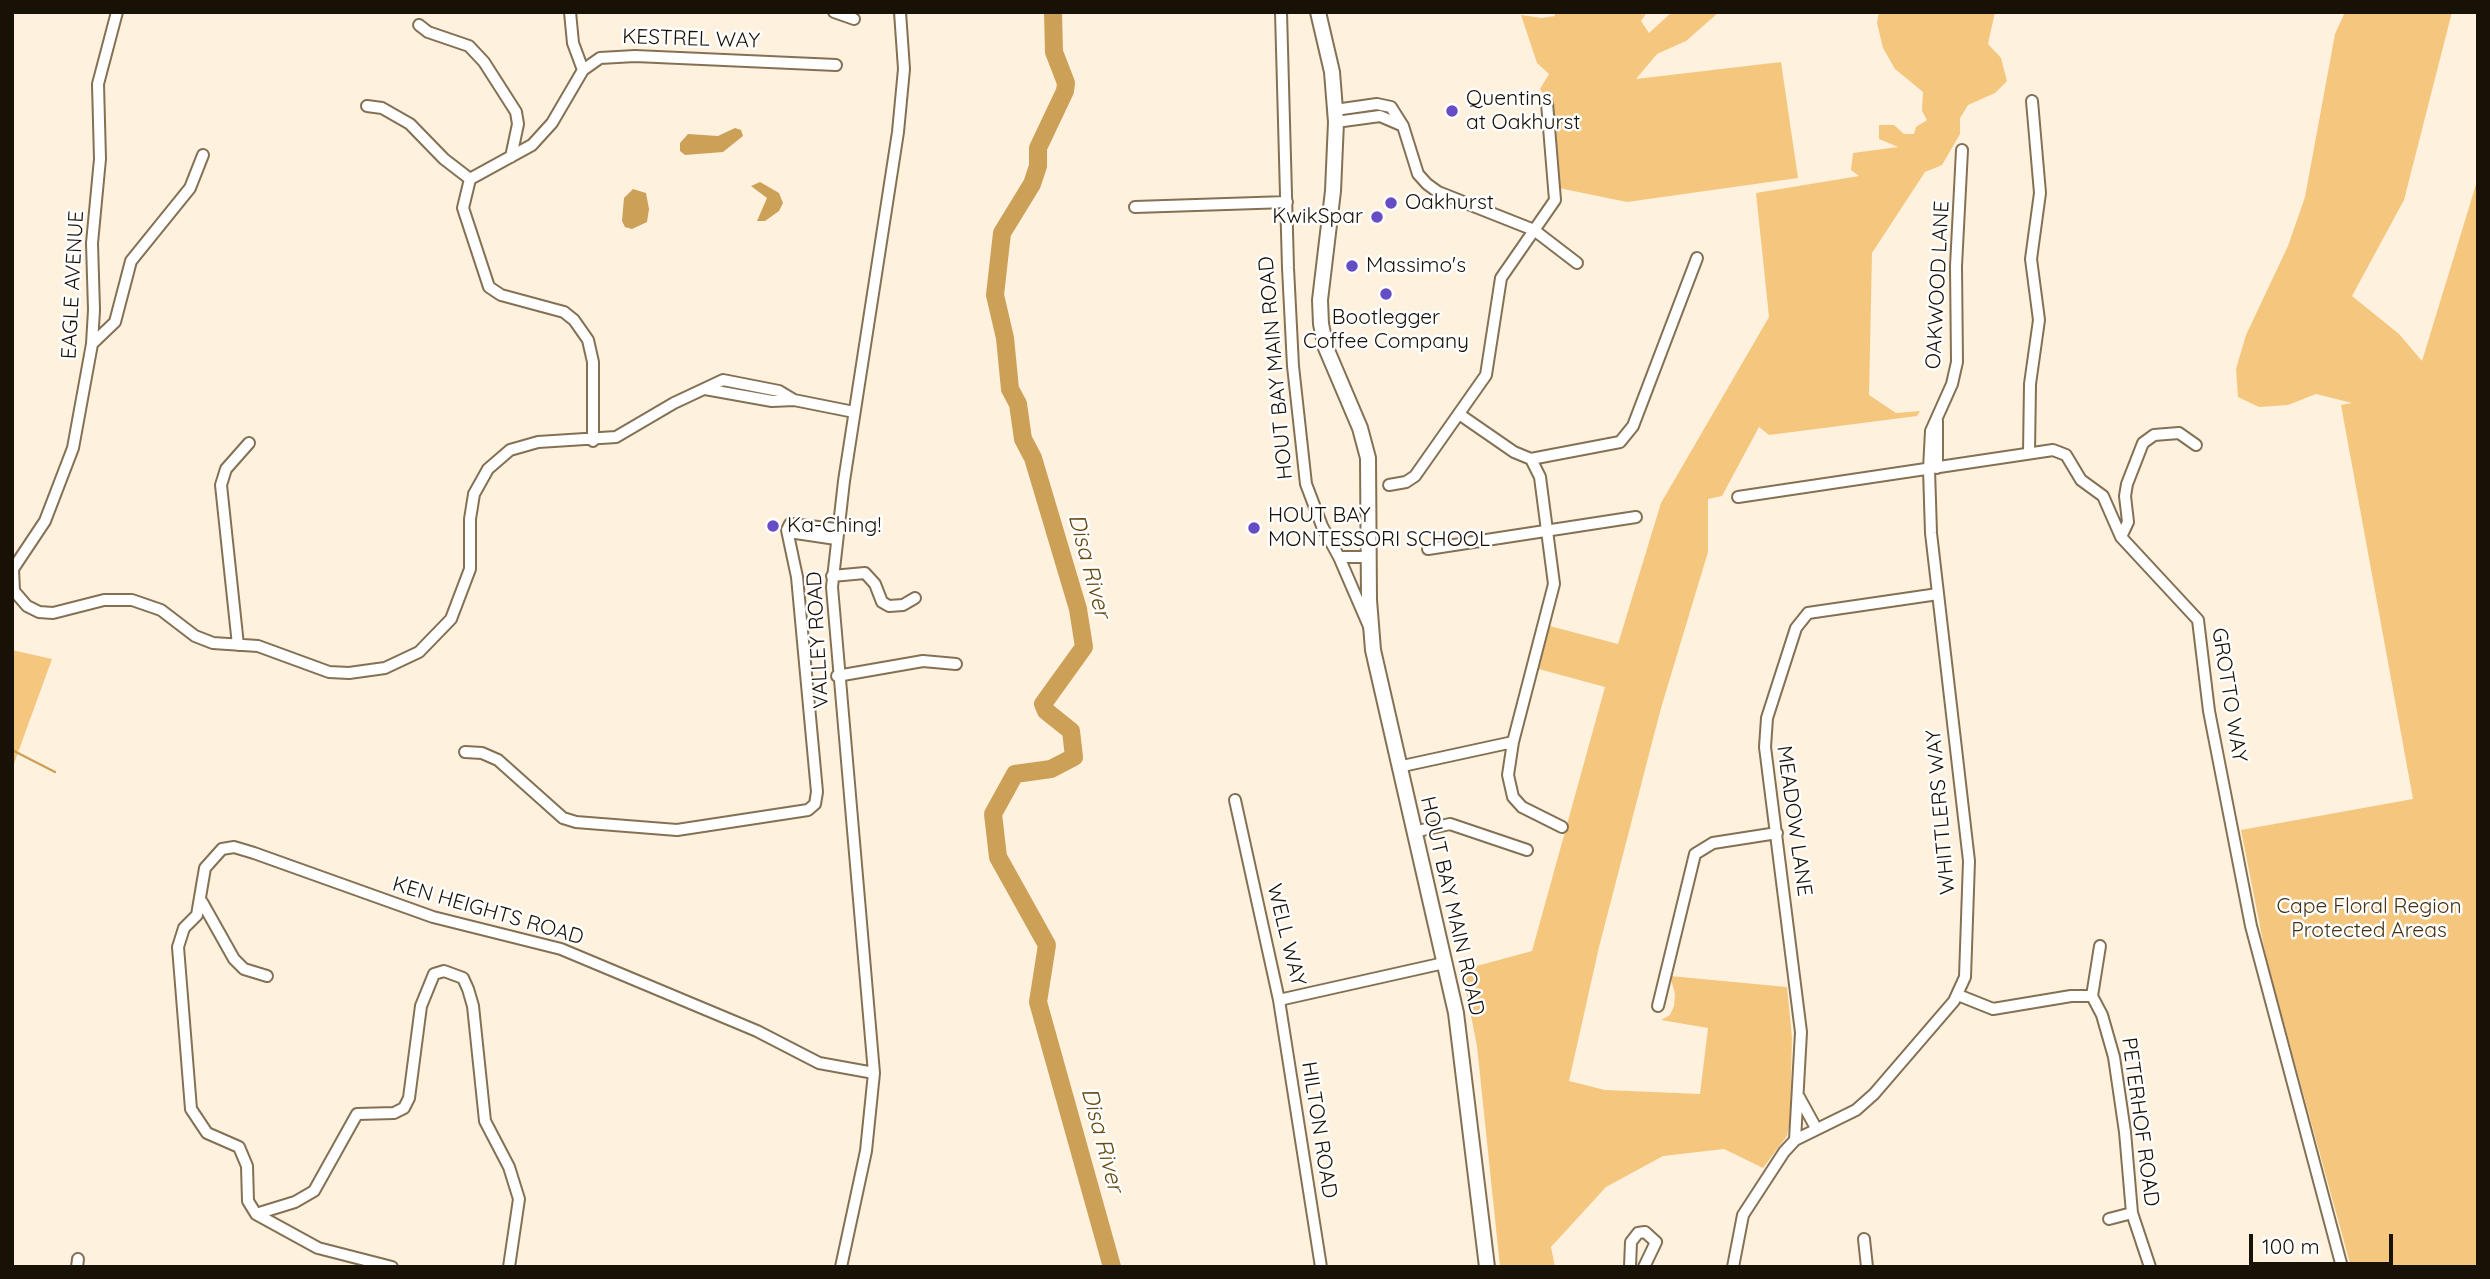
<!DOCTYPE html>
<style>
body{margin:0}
#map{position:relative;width:2490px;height:1279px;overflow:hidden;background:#fef1de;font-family:Quicksand,sans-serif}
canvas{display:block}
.frame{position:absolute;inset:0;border:14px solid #181106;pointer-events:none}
.scale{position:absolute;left:2249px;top:1234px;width:144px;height:32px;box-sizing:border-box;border:4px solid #181106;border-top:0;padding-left:9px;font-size:21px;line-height:24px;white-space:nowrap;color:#181106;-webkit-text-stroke:5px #fff;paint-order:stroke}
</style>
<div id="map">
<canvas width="2490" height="1279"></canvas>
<div class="frame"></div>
<div class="scale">100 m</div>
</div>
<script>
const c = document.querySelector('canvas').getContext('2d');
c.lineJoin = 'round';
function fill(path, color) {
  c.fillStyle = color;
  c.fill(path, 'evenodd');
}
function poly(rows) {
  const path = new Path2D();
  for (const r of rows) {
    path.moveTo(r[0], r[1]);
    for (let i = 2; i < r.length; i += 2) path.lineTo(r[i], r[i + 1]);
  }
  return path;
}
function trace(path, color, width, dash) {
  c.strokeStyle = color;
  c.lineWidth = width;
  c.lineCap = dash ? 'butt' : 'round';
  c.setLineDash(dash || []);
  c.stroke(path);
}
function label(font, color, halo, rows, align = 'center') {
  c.font = font + ' Quicksand,sans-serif';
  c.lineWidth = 5;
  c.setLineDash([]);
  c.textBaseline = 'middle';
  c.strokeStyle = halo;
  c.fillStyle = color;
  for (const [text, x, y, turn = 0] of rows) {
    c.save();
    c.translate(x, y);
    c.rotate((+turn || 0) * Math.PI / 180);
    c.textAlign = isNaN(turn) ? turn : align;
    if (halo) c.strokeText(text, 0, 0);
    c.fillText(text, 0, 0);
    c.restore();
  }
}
const green = poly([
 [1554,12,1647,12,1641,21,1649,33,1672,12,1719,12,1686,41,1657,54,1636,79,1781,62,1798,178,1627,202,1554,187,1546,98,1540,89,1549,74,1537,63,1521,15,1542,18,1555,16],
 [1879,12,1995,12,1988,44,2001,58,2007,81,1995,93,1968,105,1960,118,1960,134,1942,165,1925,172,1872,253,1869,395,1896,413,1920,411,1917,416,1769,435,1759,427,1722,496,1708,499,1708,552,1661,708,1599,947,1569,1081,1605,1090,1700,1094,1708,1028,1661,1020,1670,1015,1674,1006,1675,994,1670,976,1787,987,1792,1037,1790,1122,1787,1136,1763,1168,1724,1149,1663,1156,1606,1187,1551,1247,1555,1267,1500,1267,1477,1046,1462,970,1532,951,1605,687,1535,668,1546,625,1618,644,1661,503,1769,317,1756,193,1859,176,1851,170,1853,153,1898,147,1879,139,1879,125,1894,125,1904,134,1914,134,1916,127,1927,120,1922,111,1923,92,1895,69,1883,48,1877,23],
 [2345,12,2452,12,2404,200,2352,296,2399,334,2422,361,2478,178,2478,1267,2351,1267,2267,962,2241,830,2413,799,2341,405,2352,403,2316,394,2288,405,2259,407,2238,397,2236,369,2246,335,2288,246,2305,197,2335,34],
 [12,650,52,659,12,769]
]);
const water = poly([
 [735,128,741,130,743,136,723,152,685,155,680,151,680,143,688,134,718,136],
 [760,182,779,193,783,203,779,211,765,221,757,221,767,198,751,186],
 [633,189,646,193,649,209,647,222,632,229,625,227,622,221,624,198]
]);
const stream = poly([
 [12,750,55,772]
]);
const river = poly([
 [1053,12,1054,52,1066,83,1065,91,1038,148,1038,166,1032,184,1002,233,995,295,1005,338,1010,389,1018,404,1023,439,1033,458,1078,609,1084,647,1043,704,1046,711,1071,731,1074,757,1051,769,1015,774,993,814,998,857,1047,945,1038,1002,1112,1267]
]);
const minor = poly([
 [117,12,98,84,100,159,92,243,94,310,92,344,73,448,45,521,13,569,14,591,27,606,39,612,53,613,104,600,132,600,161,610,195,636,213,643,258,646,329,672,349,673,385,668,419,652,451,619,470,569,470,519,474,494,488,469,510,450,538,442,616,437,674,403,723,380,779,391,794,400],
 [570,12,573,43,583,70],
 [834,12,854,19],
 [1281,12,1288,268,1293,366,1306,484,1322,526,1339,557,1369,557],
 [419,25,428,32,469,46,484,62,516,112,518,124,511,157],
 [367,106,382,108,410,124,444,159,470,179],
 [1335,110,1377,104,1391,107,1403,126,1418,174,1427,184,1438,192,1534,230,1577,263],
 [1336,122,1380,116,1401,125],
 [1135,207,1287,202],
 [92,344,115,322,131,261,190,188,203,155],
 [705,389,772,401,794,400,854,412],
 [1459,414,1514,452,1531,459,1620,442,1633,426,1697,258],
 [1937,421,1937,468],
 [593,441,593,362,588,340,574,320,564,312,501,295,489,287,463,208,470,179,532,145,552,123,583,70,600,58,635,56,836,65],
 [2029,453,2030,384,2039,320,2031,259,2040,193,2032,101],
 [1389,485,1406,482,1415,476,1486,375,1501,278,1555,200,1547,103],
 [1738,497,2053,450,2066,455,2081,480,2103,496,2121,537,2198,620,2209,711,2251,926,2342,1267],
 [789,532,836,539],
 [2121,537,2128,522,2125,496,2127,484,2143,443,2154,435,2179,433,2196,445],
 [1428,549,1636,517],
 [1339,557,1371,631],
 [832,576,865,573,875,584,882,602,889,606,903,605,915,598],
 [238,645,221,485,226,469,249,443],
 [837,676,923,661,956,664],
 [1513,742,1508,775,1513,797,1522,807,1562,827],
 [465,752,482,753,498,760,563,818,576,822,677,830,808,810,815,804,817,792,797,577,787,530,790,524,837,529],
 [1398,767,1513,742,1554,584,1540,477,1531,459],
 [1235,800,1279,1000,1321,1267],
 [1413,832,1450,824,1527,850],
 [202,902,234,959,244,969,267,976],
 [1958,995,1993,1009,2071,996,2092,996],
 [2092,996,2102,1015,2114,1057,2125,1132,2132,1213,2150,1267],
 [2092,996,2100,946],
 [1279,1000,1444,963],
 [1658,1006,1695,854,1713,843,1777,833],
 [1799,1097,1816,1128],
 [1795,1140,1801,1032,1765,747,1767,718,1796,628,1808,613,1938,594],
 [256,1214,295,1202,314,1191,357,1114,394,1113,404,1108,409,1098,421,1006,434,974,444,971,463,978,468,989,473,1006,485,1121,509,1167,519,1199,509,1267],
 [2109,1219,2132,1213],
 [1864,1239,1867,1267],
 [77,1267,78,1259],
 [392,1267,318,1248,256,1214,248,1201,247,1166,239,1147,207,1133,191,1109,178,947,184,928,197,915,205,868,222,849,234,847,254,853,433,917,561,949,757,1031,819,1063,874,1073],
 [841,1267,866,1151,874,1073,832,587,844,481,898,132,904,69,900,12],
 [1630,1267,1631,1242,1638,1233,1645,1232,1656,1242,1644,1267],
 [1733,1267,1743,1215,1784,1152,1795,1140,1856,1110,1874,1094,1954,1001,1965,977,1969,861,1931,533,1929,469,1931,431,1952,384,1957,362,1956,266,1962,150]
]);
const major = poly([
 [1318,12,1332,72,1336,122,1333,191,1320,300,1321,324,1326,348,1360,428,1368,458,1369,600,1373,650,1456,1013,1487,1267]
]);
const markers = [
 [1452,111,7,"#664cc5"],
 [1391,203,7,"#664cc5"],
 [1377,217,7,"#664cc5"],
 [1352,266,7,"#664cc5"],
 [1386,294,7,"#664cc5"],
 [773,526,7,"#664cc5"],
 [1254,528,7,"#664cc5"]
];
const streetNames = [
 ["KESTREL WAY",691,39,2],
 ["EAGLE AVENUE",73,285,-87],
 ["OAKWOOD LANE",1938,285,-87],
 ["HOUT BAY MAIN ROAD",1276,368,-95],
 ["VALLEY ROAD",818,640,-93],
 ["GROTTO WAY",2229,695,81],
 ["WHITTLERS WAY",1941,812,-95],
 ["MEADOW LANE",1794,821,82],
 ["HOUT BAY MAIN ROAD",1452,906,77],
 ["KEN HEIGHTS ROAD",488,911,16],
 ["WELL WAY",1286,935,76],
 ["PETERHOF ROAD",2140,1122,82],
 ["HILTON ROAD",1319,1130,81]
];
const poiNames = [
 ["Quentins",1466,99],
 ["at Oakhurst",1466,123],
 ["Oakhurst",1405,203],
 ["KwikSpar",1363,217,"right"],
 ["Massimo's",1366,266],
 ["Bootlegger",1386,318,"center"],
 ["Coffee Company",1386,342,"center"],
 ["HOUT BAY",1268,516],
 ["MONTESSORI SCHOOL",1268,540],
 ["Ka-Ching!",787,526]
];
const parkNames = [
 ["Cape Floral Region",2369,907],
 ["Protected Areas",2369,931]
];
const waterNames = [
 ["Disa River",1089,566,75],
 ["Disa River",1102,1140,75]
];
fill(green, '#f5c77e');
fill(water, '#cda057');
trace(stream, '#cda057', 2.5);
trace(river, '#cda057', 18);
trace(minor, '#847154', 14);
trace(major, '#847154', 18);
trace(minor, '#fff', 10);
trace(major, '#fff', 14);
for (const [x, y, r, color] of markers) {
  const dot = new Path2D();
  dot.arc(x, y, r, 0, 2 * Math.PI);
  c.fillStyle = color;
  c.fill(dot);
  trace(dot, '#fff', 2.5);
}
label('21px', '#181106', '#fff', streetNames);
label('21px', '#181106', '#fff', poiNames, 'left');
label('21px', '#453212', '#fff', parkNames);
label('italic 23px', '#694a12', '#fff', waterNames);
</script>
